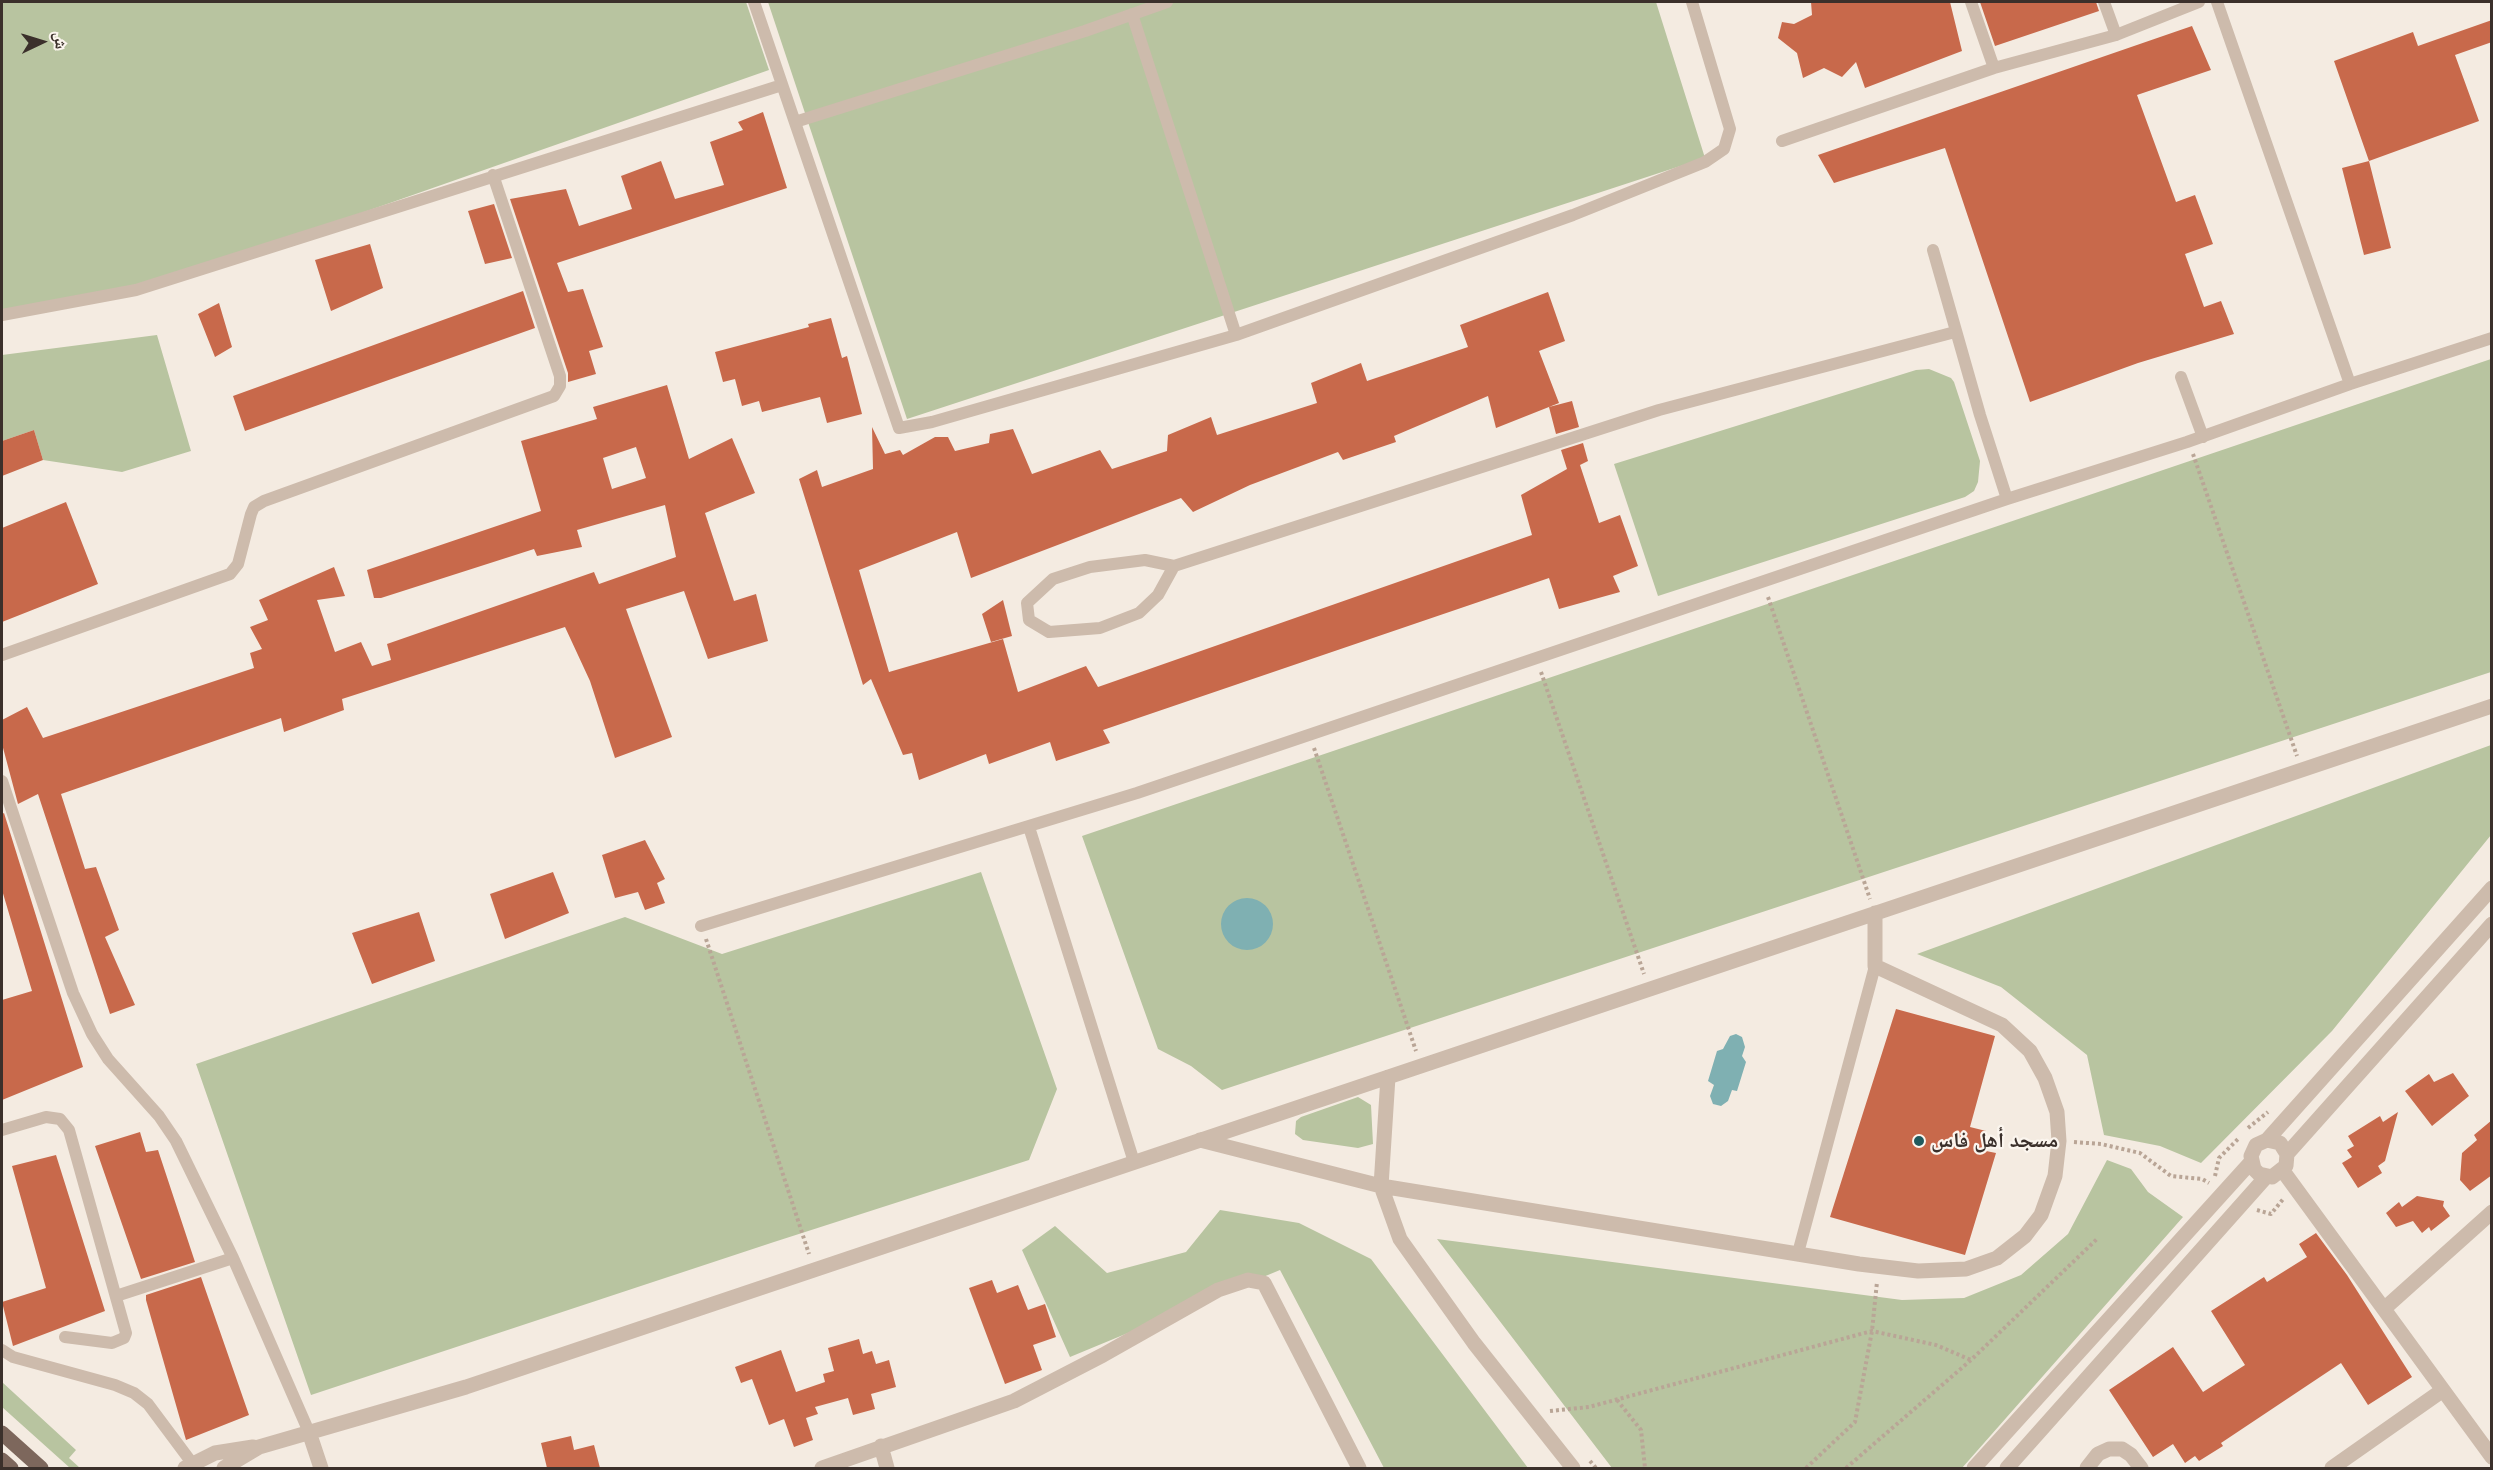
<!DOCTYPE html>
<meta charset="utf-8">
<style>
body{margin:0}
#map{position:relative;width:2493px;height:1470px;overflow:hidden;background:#f4ebe1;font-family:Arial,"Noto Naskh Arabic",sans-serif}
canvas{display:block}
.frame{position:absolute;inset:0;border:3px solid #3b302b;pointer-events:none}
.north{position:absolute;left:12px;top:12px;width:60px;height:60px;-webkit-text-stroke:4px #fbf5ee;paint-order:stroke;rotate:86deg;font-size:16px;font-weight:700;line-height:24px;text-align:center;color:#3b302b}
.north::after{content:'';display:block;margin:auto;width:21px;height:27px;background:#3b302b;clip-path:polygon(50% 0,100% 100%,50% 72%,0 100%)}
</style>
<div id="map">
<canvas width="2493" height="1470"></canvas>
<div class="frame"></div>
<div class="north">ش</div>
</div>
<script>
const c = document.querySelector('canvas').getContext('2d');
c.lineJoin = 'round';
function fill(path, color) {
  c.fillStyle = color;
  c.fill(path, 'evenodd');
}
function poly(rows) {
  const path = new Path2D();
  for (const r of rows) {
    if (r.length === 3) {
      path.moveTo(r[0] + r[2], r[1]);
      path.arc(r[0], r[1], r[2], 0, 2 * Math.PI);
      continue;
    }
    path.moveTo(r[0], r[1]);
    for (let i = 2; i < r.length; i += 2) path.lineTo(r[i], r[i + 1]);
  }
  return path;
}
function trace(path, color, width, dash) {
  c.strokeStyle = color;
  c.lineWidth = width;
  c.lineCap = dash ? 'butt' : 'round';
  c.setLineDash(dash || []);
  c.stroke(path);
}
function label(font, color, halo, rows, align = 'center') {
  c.font = font + ' Arial,"Noto Naskh Arabic",sans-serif';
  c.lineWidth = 4.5;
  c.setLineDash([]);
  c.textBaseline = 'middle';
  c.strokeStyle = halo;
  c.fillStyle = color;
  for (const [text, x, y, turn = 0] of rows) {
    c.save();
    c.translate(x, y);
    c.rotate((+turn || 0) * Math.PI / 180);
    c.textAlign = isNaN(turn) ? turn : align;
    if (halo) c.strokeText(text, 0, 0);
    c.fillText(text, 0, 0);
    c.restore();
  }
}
const green = poly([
 [2,2,746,2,769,70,162,283,2,311],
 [768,2,1656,2,1705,158,907,419],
 [157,335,191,451,122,472,43,460,34,430,2,441,2,355],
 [2491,359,2491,672,1222,1090,1191,1066,1158,1049,1082,836],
 [1929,369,1951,378,1954,382,1980,461,1978,482,1974,491,1965,497,1658,596,1614,464,1916,370],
 [2491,745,2491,835,2332,1031,2201,1163,2160,1146,2104,1135,2087,1055,2001,987,1917,954],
 [981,872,1057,1089,1029,1160,774,1242,311,1395,196,1064,625,917,722,954],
 [1358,1097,1371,1105,1373,1144,1358,1148,1303,1140,1295,1134,1296,1121,1301,1117],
 [2107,1160,2131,1169,2148,1192,2183,1217,1962,1468,1612,1468,1437,1239,1902,1300,1964,1298,2021,1275,2068,1234],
 [1220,1210,1299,1223,1371,1259,1528,1468,1384,1468,1280,1270,1070,1357,1022,1250,1055,1226,1107,1273,1186,1252],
 [2,1382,76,1450,69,1458,80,1468,70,1468,2,1407]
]);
const water = poly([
 [1247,924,26],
 [1736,1034,1742,1037,1745,1047,1742,1056,1746,1062,1737,1091,1732,1090,1728,1101,1721,1106,1713,1104,1710,1096,1714,1085,1708,1081,1717,1051,1723,1049,1730,1036]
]);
const building = poly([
 [1811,2,1950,2,1962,51,1865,88,1856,62,1842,77,1824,68,1803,78,1797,53,1778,38,1782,22,1794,24,1812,15],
 [1980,2,2096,2,2099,11,1995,46],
 [2492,20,2492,42,2455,55,2479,121,2369,161,2334,61,2413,32,2418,46],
 [2192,26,2211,70,2137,95,2176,202,2195,195,2213,244,2185,254,2204,307,2221,301,2234,334,2138,363,2030,402,1945,148,1834,183,1818,155],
 [763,112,787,188,557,263,568,292,583,289,603,347,589,351,596,374,568,382,568,373,510,199,566,189,579,226,632,209,621,176,661,161,675,199,724,185,710,142,743,130,738,122],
 [2369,161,2391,248,2364,255,2342,168],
 [494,204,512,258,485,264,468,211],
 [370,244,383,288,331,311,315,260],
 [523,291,535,328,245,431,233,396],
 [1548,292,1565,341,1539,351,1559,403,1496,428,1488,396,1394,436,1396,442,1343,460,1338,452,1250,485,1193,512,1181,498,971,578,957,532,859,570,889,672,1003,639,1018,692,1086,666,1098,687,1532,535,1521,495,1567,469,1561,450,1583,443,1588,461,1580,465,1599,523,1620,515,1638,566,1613,576,1620,592,1559,609,1549,578,1103,730,1110,743,1056,761,1050,742,989,764,986,754,919,780,912,753,903,755,871,679,863,685,799,479,817,470,822,487,873,469,872,427,885,454,900,450,903,455,935,437,948,437,955,451,989,443,990,434,1013,429,1032,474,1100,450,1112,469,1167,451,1168,435,1211,417,1217,435,1317,403,1311,383,1361,363,1367,381,1468,347,1460,325],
 [219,303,232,347,215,357,198,314],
 [831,318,842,358,847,356,862,414,827,423,820,397,762,412,759,401,742,406,735,379,723,382,715,352,809,327,808,324],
 [667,385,689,459,732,438,755,493,705,513,734,601,756,594,768,641,708,659,684,591,626,609,672,737,615,758,590,681,565,627,342,699,344,710,284,732,281,718,61,794,85,869,96,867,119,930,105,937,135,1005,110,1014,38,794,18,804,2,744,2,720,27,707,43,738,254,668,250,653,262,649,250,627,268,620,259,600,334,567,345,596,317,600,335,652,361,642,372,666,391,660,387,644,594,572,599,584,676,557,665,505,577,530,582,547,537,556,534,549,381,598,374,598,367,570,541,511,521,441,597,419,593,407],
 [636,447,646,478,612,489,603,458],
 [1572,401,1579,427,1556,434,1549,407],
 [34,430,43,460,2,476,2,441],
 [66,502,98,584,2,622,2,528],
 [1003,600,1012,636,991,642,982,614],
 [4,813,83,1067,2,1100,2,1000,32,991,2,890,2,814],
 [645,840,665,879,657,883,665,903,645,910,638,892,615,898,602,855],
 [553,872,569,913,505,939,490,894],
 [419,912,435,961,372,984,352,933],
 [1896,1009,1995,1036,1970,1127,1986,1131,1981,1150,1996,1153,1965,1255,1830,1217],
 [2453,1073,2469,1096,2432,1126,2405,1091,2429,1074,2434,1082],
 [2398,1112,2385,1161,2378,1166,2382,1173,2358,1188,2342,1163,2352,1157,2347,1150,2354,1146,2348,1136,2380,1116,2383,1122],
 [2492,1120,2492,1175,2470,1191,2460,1180,2462,1153,2477,1140,2474,1135],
 [140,1132,146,1152,158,1150,195,1262,141,1279,95,1146],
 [56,1155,105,1311,13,1346,2,1302,46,1288,12,1166],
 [2417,1196,2444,1201,2443,1206,2450,1216,2431,1231,2429,1227,2422,1233,2413,1221,2396,1227,2386,1213,2399,1202,2402,1207],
 [2316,1233,2347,1275,2412,1377,2368,1405,2341,1363,2221,1443,2223,1446,2199,1461,2195,1456,2185,1463,2173,1444,2153,1457,2109,1390,2173,1347,2203,1392,2245,1365,2211,1311,2264,1277,2267,1282,2307,1257,2299,1244],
 [201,1277,249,1415,186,1440,146,1300,146,1295],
 [992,1280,997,1293,1018,1285,1028,1310,1045,1304,1056,1337,1033,1345,1042,1370,1005,1384,969,1288],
 [859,1339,863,1354,872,1351,876,1364,889,1360,896,1387,871,1394,875,1409,853,1415,848,1398,815,1407,818,1414,806,1418,813,1440,794,1447,784,1419,769,1425,752,1379,741,1383,735,1367,781,1350,796,1392,825,1382,823,1374,834,1371,828,1348],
 [571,1436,574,1450,594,1445,600,1468,547,1468,541,1443]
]);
const path = poly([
 [2193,454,2297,756],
 [1768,597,1870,899],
 [1541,672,1644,974],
 [1314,748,1416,1051],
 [706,939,809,1254],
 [2248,1128,2268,1112],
 [2074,1142,2101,1144,2140,1153,2171,1176,2202,1179,2209,1183],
 [2215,1176,2219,1158,2239,1138],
 [2257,1210,2271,1214,2284,1198],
 [1617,1400,1641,1430,1645,1468],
 [1550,1411,1589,1407,1872,1331,1936,1345,1971,1360],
 [1590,1461,1596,1468],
 [1806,1468,1855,1422,1872,1331,1877,1282],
 [1846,1468,1971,1360,2098,1238]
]);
const service = poly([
 [754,2,899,428,932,422,1236,335,1573,215,1705,162,1724,149,1730,129,1692,2],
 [1971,2,1994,68,2116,35,2199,2],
 [2104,2,2116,35],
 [2217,2,2350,384],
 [1132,14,1236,335],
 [795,122,1085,31,1167,2],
 [1782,141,1994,68],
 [1933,250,1980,415,2007,499],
 [2,315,136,290,782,85],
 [2181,377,2203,437],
 [1174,566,1158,595,1139,613,1100,628,1049,632,1029,620,1027,603,1053,579,1090,567,1145,560,1174,566,1659,410,1955,332],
 [2,655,230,574,238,564,251,514,254,507,264,501,554,396,560,386,560,376,493,175],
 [2,781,73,993,92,1034,108,1059,159,1116,176,1141,233,1258,309,1432],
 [1029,827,1134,1162],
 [701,926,1137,793,2007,499,2187,442,2350,384,2492,338],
 [2,1130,46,1117,60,1119,69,1130,126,1333,124,1338,112,1343,65,1337],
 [1798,1253,1875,966],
 [116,1296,233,1258],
 [2,1350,13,1357,115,1385,134,1393,148,1404,192,1463]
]);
const minor = poly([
 [1388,1077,1381,1186,1400,1239,1474,1343,1573,1468],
 [1200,1140,1381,1186,1859,1264,1918,1271,1966,1269,1997,1258,2025,1236,2041,1215,2055,1176,2059,1141,2057,1112,2045,1078,2030,1051,2002,1025,1875,966,1875,913],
 [2267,1140,2280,1143,2287,1154,2286,1166,2272,1177,2259,1174,2254,1169,2251,1156,2256,1145,2267,1140,2492,888],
 [2287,1154,2492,924],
 [2283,1171,2492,1457],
 [2385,1308,2492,1212],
 [309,1432,321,1468],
 [881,1446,887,1468],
 [185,1468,215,1453,253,1447],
 [224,1468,259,1447,466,1387,2492,706],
 [822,1468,1014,1401,1103,1355,1218,1290,1248,1280,1264,1283,1359,1468],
 [1974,1468,2251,1162],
 [2007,1468,2266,1177],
 [2087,1468,2098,1454,2109,1449,2122,1449,2131,1455,2141,1468],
 [2332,1468,2443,1390]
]);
const primary = poly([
 [2,1433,41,1468],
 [2,1460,11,1468]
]);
const markers = [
 [1919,1141,6,"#1f5a5e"]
];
const poiNames = [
 ["مسجد أهل فاس",1931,1141]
];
fill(green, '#b8c4a0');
fill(water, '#7fb0b2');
fill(building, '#c8694b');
trace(path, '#b9a596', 4, [3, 3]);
trace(service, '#cdbbac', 12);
trace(minor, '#cdbbac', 15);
trace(primary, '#7d675c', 15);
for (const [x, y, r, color] of markers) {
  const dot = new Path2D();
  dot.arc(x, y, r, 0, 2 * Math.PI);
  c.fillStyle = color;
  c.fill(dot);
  trace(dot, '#fbf5ee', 2);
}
label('bold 21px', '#3b302b', '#fbf5ee', poiNames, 'left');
</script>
